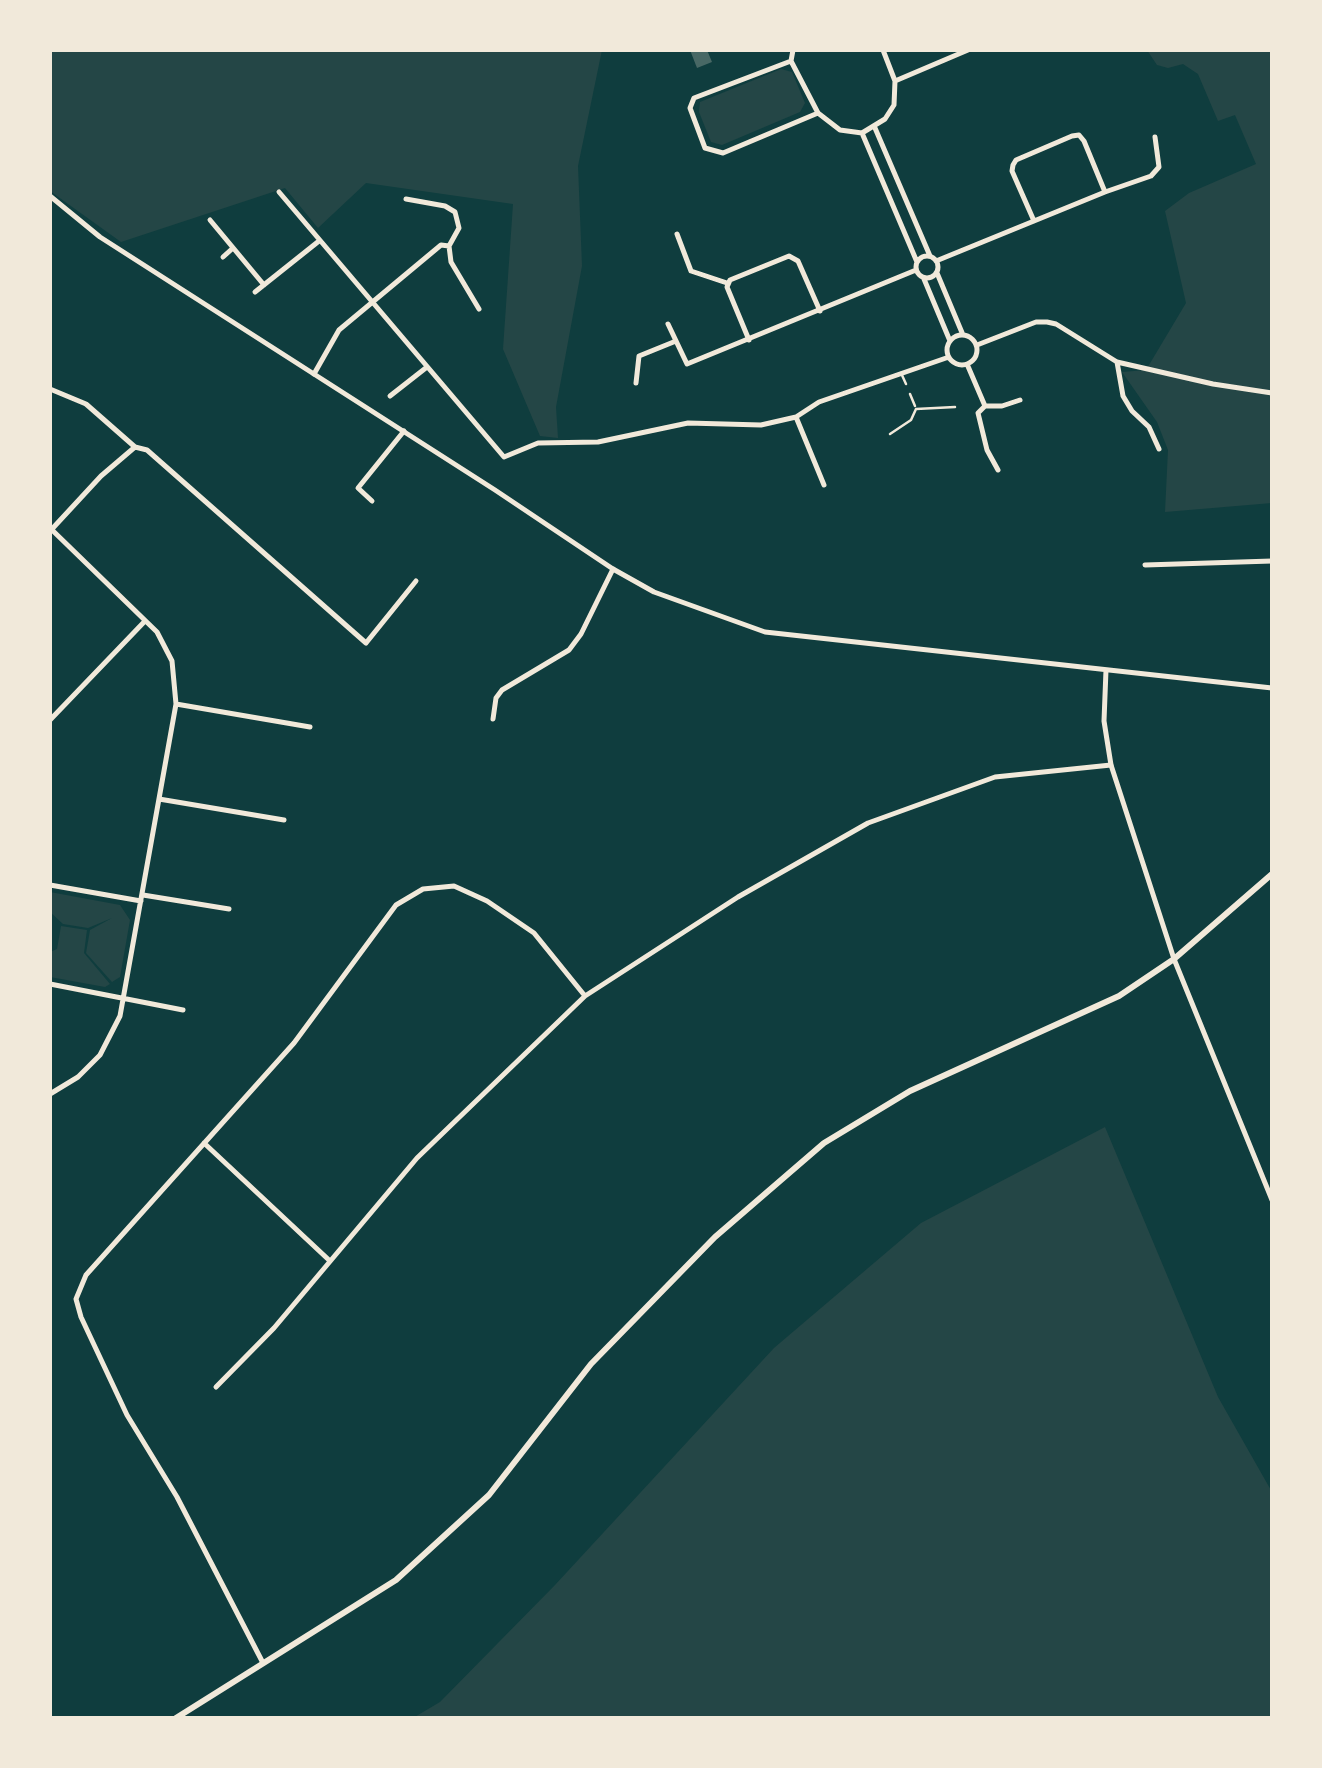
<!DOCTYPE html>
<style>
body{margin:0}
#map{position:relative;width:1322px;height:1768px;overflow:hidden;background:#0f3d3e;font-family:Arial,sans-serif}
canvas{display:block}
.frame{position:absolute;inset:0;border:52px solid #f1e9da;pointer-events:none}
</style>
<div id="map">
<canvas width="1322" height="1768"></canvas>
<div class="frame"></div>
</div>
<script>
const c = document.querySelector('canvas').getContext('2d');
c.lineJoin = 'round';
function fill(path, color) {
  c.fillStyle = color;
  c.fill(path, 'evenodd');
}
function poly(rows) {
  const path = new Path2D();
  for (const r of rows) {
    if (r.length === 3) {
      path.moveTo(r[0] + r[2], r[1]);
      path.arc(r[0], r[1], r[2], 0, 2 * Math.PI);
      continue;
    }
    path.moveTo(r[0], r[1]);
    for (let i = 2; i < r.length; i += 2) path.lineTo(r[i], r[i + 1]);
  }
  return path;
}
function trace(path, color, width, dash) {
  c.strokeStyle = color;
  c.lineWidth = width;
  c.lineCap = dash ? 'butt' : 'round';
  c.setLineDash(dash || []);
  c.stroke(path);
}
const green = poly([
 [50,50,602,50,578,166,582,266,556,407,558,438,540,436,503,349,513,204,366,183,318,228,285,188,121,242,50,191],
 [1147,50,1272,52,1272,503,1165,512,1168,450,1157,422,1122,372,1146,370,1186,303,1165,211,1189,193,1256,164,1235,115,1218,121,1198,74,1183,64,1168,68,1157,65],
 [781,69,792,72,805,103,800,112,722,145,711,142,699,112,700,102],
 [50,892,120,905,130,920,120,977,112,982,86,953,90,930,112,918,88,928,63,924,50,912],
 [61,926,87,930,84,953,110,984,105,987,50,977,50,952,57,949],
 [1105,1127,1218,1397,1272,1492,1272,1718,413,1718,440,1702,555,1585,774,1348,921,1223]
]);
const building = poly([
 [690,50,707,50,712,62,697,68]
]);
const service = poly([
 [901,373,906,384],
 [910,394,915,406],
 [890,434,911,420,916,409,955,407]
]);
const minor = poly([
 [793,50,791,61,818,113,840,130,862,133,885,119,894,105,895,81,883,50],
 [791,61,694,98,690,108,705,148,723,153,818,113],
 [895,81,968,50],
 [875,128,930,256],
 [862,133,917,262],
 [279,192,504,457,538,443,598,442,688,423,761,425,796,417,819,402,949,357],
 [406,199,445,206,455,212,459,228,449,246],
 [210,220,264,285],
 [1034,221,1012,171,1013,165,1016,160,1072,136,1079,135,1084,141,1105,192],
 [677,234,691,271,727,283],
 [927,267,11],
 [223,257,233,248],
 [936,261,1105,192,1151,176,1159,167,1155,137],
 [937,273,963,335],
 [924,279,950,341],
 [255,292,319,241],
 [668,324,687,364,916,270],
 [962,350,15],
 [749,340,727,287,730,280,789,256,798,261,820,311],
 [977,345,1036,322,1047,322,1056,324,1117,362,1213,384,1272,393],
 [1117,362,1123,396,1132,411,1149,427,1159,449],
 [967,364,985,406],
 [314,374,339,330,441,245,449,246,451,262,479,309],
 [636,383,639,356,676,341],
 [50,389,86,404,135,447],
 [390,396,427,367],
 [796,417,824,485],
 [998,470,987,450,978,413,985,406,1002,406,1020,400],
 [372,501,358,488,404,431],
 [50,528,157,632,172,661,176,704,120,1016,100,1055,78,1077,50,1094],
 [52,529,101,476,135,447,147,450,366,643,416,581],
 [1145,565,1272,561],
 [176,704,310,727],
 [493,719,496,698,502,690,569,650,581,634,613,569],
 [50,720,145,621],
 [159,799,284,820],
 [50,885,141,901],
 [143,895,229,909],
 [50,984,183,1010],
 [204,1143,330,1261],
 [216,1387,274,1328,417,1158,585,996,738,897,868,823,995,777,1111,765],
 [263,1663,177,1497,127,1415,81,1317,76,1299,86,1275,294,1043,396,905,423,889,454,886,487,901,534,933,585,996]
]);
const tertiary = poly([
 [50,196,100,237,495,490,613,569,654,592,765,632,1272,688],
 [1106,670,1104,721,1111,765,1174,959,1272,1200]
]);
const secondary = poly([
 [176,1718,396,1580,489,1495,591,1364,715,1237,824,1143,910,1091,1119,996,1174,959,1272,874]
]);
fill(green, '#244646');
fill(building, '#486865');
trace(service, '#f1e9da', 2.5);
trace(minor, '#f1e9da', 5);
trace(tertiary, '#f1e9da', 5);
trace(secondary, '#f1e9da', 6);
</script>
